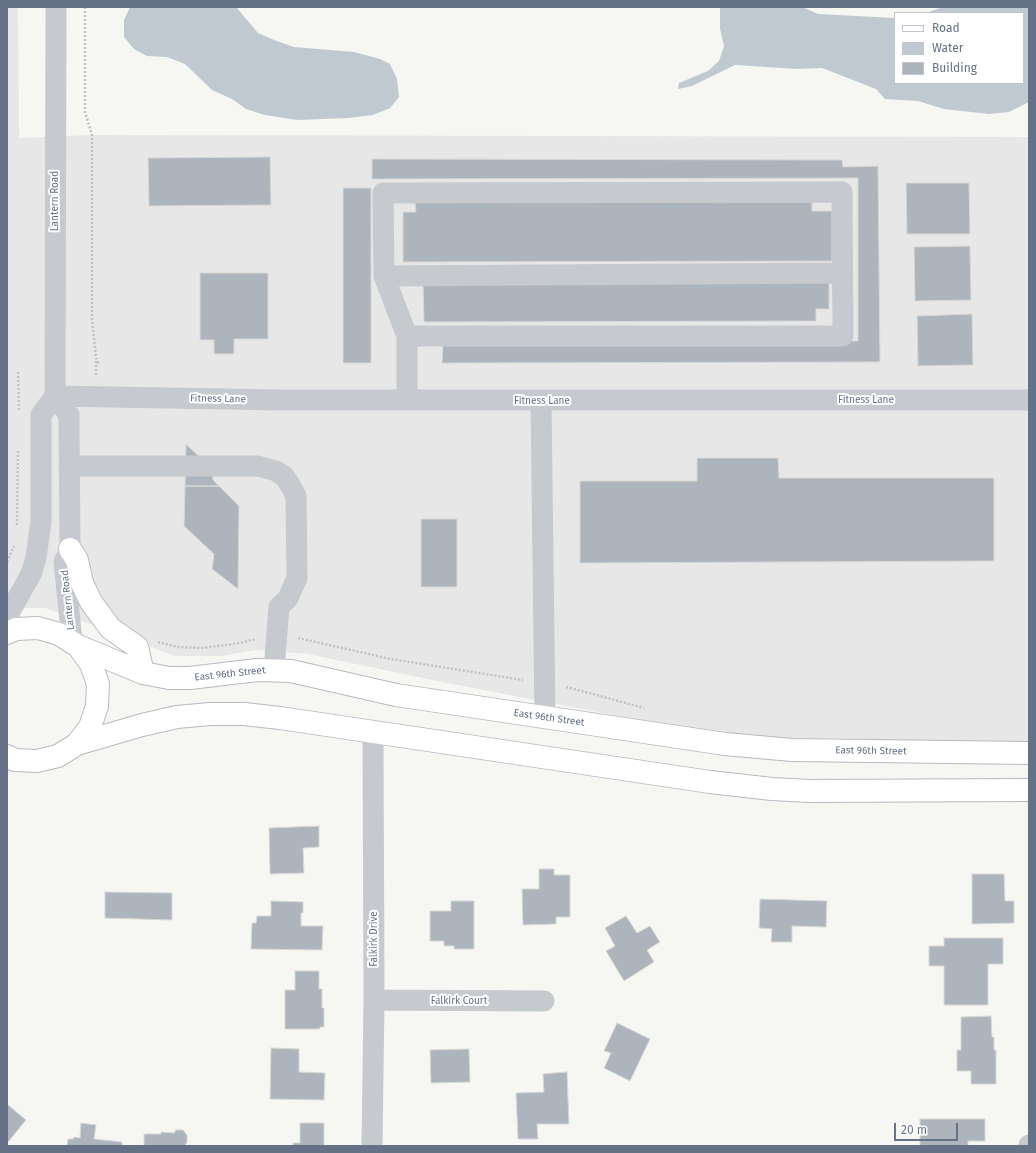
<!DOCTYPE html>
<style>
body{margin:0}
#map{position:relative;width:1036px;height:1153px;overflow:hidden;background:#f6f7f3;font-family:"Fira Sans",sans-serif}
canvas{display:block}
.frame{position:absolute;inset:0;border:8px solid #647186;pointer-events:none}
.legend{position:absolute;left:894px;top:12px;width:130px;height:72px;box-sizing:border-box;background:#fff;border:1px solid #c1c6cf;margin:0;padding:5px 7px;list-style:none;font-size:12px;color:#647186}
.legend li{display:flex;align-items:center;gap:8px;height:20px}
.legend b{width:20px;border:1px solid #c1c6cf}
.scale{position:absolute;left:894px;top:1123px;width:64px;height:18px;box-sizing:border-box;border:2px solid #647186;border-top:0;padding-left:5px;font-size:12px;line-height:14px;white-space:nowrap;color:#647186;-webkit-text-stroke:3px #fff;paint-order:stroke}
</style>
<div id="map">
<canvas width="1036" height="1153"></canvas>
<div class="frame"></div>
<ul class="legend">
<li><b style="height:5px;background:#fff"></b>Road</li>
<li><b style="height:11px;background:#c1c9d0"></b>Water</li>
<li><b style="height:11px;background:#aeb4bc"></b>Building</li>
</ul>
<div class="scale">20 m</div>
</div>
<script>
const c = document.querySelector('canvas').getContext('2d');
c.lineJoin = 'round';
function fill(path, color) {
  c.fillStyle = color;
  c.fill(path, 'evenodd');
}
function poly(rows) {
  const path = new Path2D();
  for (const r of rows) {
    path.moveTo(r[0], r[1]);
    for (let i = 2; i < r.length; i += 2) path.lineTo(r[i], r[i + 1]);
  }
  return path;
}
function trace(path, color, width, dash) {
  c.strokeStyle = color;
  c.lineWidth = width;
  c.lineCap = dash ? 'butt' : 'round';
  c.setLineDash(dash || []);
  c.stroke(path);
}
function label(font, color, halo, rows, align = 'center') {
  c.font = font + ' "Fira Sans",sans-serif';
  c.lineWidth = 4;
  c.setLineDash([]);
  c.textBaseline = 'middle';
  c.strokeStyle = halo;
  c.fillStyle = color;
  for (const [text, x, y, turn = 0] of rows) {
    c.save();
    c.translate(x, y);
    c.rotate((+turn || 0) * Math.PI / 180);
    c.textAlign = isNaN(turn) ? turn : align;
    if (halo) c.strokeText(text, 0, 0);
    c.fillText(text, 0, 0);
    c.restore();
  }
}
const built = poly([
 [7,7,18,7,19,138,92,135,1029,137,1029,744,938,743,828,738,732,738,442,682,308,654,255,650,221,656,175,656,96,626,45,608,23,608,7,614]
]);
const water = poly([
 [130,7,236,7,258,33,274,40,294,47,354,52,380,59,390,64,397,79,399,97,390,108,373,115,348,118,297,120,265,115,246,109,232,99,212,90,185,64,167,57,147,56,134,49,124,37,124,20],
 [720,7,802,7,818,14,895,18,895,83,1023,83,1023,13,926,13,943,7,1029,7,1029,102,1009,112,989,114,944,109,918,101,885,99,876,89,822,68,797,69,735,65,692,86,678,89,679,83,708,71,719,61,724,46,720,29]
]);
const building = poly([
 [270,157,271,205,149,206,148,158,270,157],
 [372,159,842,160,843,167,878,166,880,362,442,363,443,345,858,341,858,178,372,179,372,159],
 [906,183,969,183,970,234,907,234,906,183],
 [343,188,371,188,371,363,343,363,343,188],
 [415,202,812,202,812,211,832,211,832,261,403,262,403,212,416,212,415,202],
 [970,246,971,300,915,301,914,247,970,246],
 [200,273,268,273,268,339,234,339,234,354,214,354,214,340,200,340,200,273],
 [829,282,829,309,816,309,816,321,424,322,423,283,829,282],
 [972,314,973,365,918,366,917,316,972,314],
 [186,444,212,469,213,480,219,486,185,486,186,444],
 [697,458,778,458,779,478,994,478,994,561,580,563,580,481,697,481,697,458],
 [185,486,219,486,239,506,238,589,212,569,214,554,184,526,185,486],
 [421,519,457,519,457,587,421,587,421,519],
 [319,826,319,847,303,848,304,873,270,874,269,828,319,826],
 [539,869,554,869,554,875,570,875,570,917,556,917,556,924,523,925,522,889,539,889,539,869],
 [972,874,1004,874,1005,901,1014,901,1014,923,972,924,972,874],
 [105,892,172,893,172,920,105,918,105,892],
 [760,899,827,901,826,927,792,926,792,942,771,942,772,929,759,928,760,899],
 [271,901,303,902,303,913,301,913,301,926,323,926,322,950,251,949,252,923,256,923,257,916,271,916,271,901],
 [451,901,474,901,474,949,454,949,454,946,444,946,444,941,430,941,430,911,451,911,451,901],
 [626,916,637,933,650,926,660,942,647,950,654,962,624,981,606,951,615,946,605,928,626,916],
 [944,938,1003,938,1003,964,988,964,988,1005,944,1005,944,966,929,966,929,946,944,946,944,938],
 [295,971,319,971,319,989,322,989,322,1008,324,1008,324,1027,320,1027,320,1029,285,1029,285,990,295,990,295,971],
 [991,1016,992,1037,994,1037,994,1050,996,1050,996,1084,971,1084,971,1071,957,1071,957,1050,961,1050,961,1017,991,1016],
 [617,1023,650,1039,630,1081,604,1068,611,1053,604,1051,617,1023],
 [271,1048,299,1049,299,1072,325,1073,324,1100,270,1099,271,1048],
 [469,1049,470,1082,431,1083,430,1050,469,1049],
 [567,1072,569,1124,537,1124,538,1139,518,1139,516,1093,544,1092,543,1074,567,1072],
 [7,1104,26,1120,8,1142,7,1141,7,1104],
 [920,1119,985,1119,985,1141,968,1141,968,1146,918,1146,920,1146,920,1119],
 [81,1123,96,1125,94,1139,122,1142,122,1146,67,1146,68,1139,73,1139,74,1137,80,1138,81,1123],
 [300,1123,324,1123,324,1146,293,1146,293,1143,300,1143,300,1123],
 [176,1130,183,1130,187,1135,187,1142,185,1146,144,1146,144,1134,161,1134,161,1132,174,1133,176,1130]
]);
const path = poly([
 [85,7,85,112,92,135,92,318,96,358,99,365],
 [96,361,96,376],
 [18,372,19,411],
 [17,525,18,450],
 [7,562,14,546],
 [298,638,391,659,523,680],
 [158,642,178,647,201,648,240,643,256,639],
 [566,687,578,690,644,708]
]);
const minor = poly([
 [56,7,55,396,69,415,70,549,64,562,72,641],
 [384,276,843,273],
 [407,336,843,336,842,192,383,193,384,276,407,336,407,400],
 [55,396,280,400,1029,400],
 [541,401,545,718],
 [69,466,258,466,276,471,284,476,289,483,296,496,297,578,288,598,279,607,274,670],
 [7,617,31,574,36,558,41,521,41,415,55,396],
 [374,1000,544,1001],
 [372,1146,374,1000,373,732],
 [1029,1146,1029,1145]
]);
const major = poly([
 [70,549,77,560,82,583,91,602,110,628,137,647,143,673],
 [7,633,16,629,38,628,59,634,78,646,91,664,98,684,97,706,90,727,77,744,58,756,37,761,15,760,7,756],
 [78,646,143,673,169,678,190,678,257,670,291,671,396,695,725,744,792,750,1029,753],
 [77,744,142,725,177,717,210,714,244,714,280,718,710,782,772,789,810,791,1029,790]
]);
const streetNames = [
 ["Lantern Road",55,201,-90],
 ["Fitness Lane",218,399,1],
 ["Fitness Lane",866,400],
 ["Fitness Lane",542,401],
 ["Lantern Road",68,600,-96],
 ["East 96th Street",230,674,-6],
 ["East 96th Street",549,718,8],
 ["East 96th Street",871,751,1],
 ["Falkirk Drive",374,939,-90],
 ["Falkirk Court",459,1001]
];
fill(built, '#e7e7e7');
fill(water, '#c1c9d0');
fill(building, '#aeb4bc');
trace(building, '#d8d8d6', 1);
trace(major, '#b7babf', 24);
trace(path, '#c0c1c4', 2.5, [2, 2]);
trace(minor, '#c6c9cd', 21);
trace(major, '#fff', 22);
label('10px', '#647186', '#fff', streetNames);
</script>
